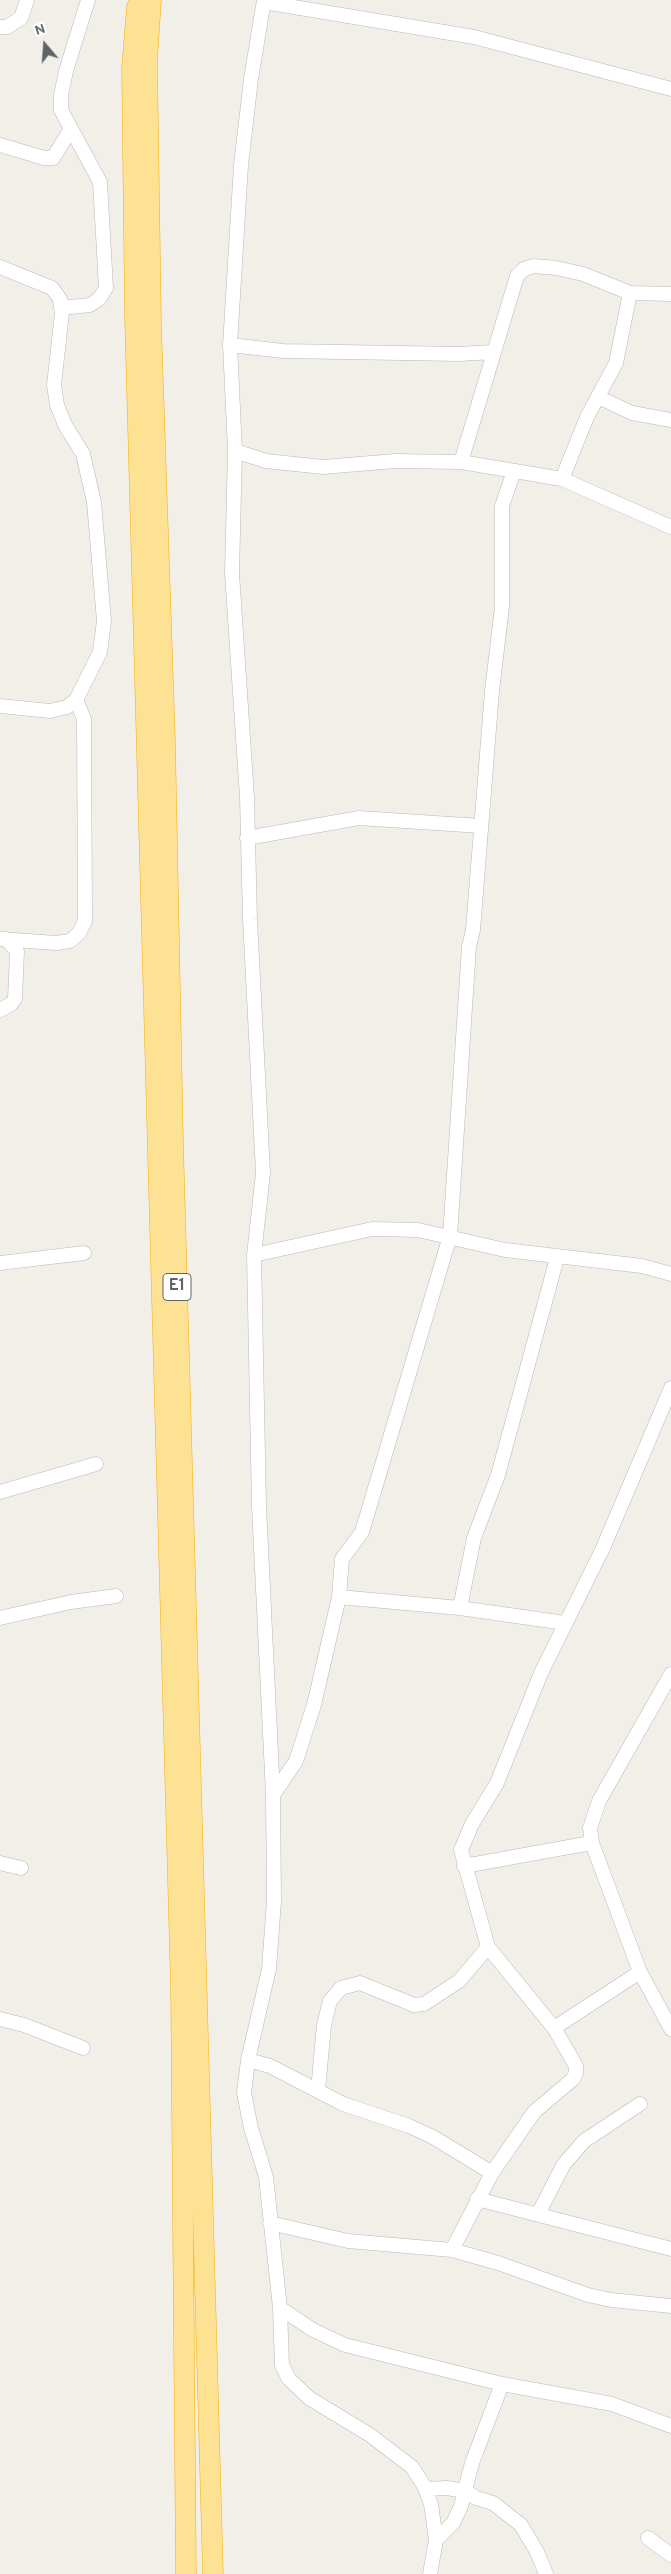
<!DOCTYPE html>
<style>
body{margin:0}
#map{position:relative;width:671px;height:2574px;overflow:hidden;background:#f1efe8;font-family:Overpass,sans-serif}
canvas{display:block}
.north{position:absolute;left:20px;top:20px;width:50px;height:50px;-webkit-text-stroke:4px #fff;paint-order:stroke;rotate:342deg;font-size:14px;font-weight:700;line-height:20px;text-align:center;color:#5f6368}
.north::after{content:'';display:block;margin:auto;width:18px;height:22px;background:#5f6368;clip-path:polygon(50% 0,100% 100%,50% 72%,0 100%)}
</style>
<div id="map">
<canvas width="671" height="2574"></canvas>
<div class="north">N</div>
</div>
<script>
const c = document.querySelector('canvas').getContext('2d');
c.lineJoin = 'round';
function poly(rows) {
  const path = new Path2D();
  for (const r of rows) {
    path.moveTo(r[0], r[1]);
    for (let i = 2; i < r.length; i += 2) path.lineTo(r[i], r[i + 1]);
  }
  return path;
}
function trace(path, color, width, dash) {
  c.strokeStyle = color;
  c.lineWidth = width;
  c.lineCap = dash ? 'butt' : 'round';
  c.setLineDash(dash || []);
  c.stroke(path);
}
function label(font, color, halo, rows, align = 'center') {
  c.font = font + ' Overpass,sans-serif';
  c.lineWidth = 4;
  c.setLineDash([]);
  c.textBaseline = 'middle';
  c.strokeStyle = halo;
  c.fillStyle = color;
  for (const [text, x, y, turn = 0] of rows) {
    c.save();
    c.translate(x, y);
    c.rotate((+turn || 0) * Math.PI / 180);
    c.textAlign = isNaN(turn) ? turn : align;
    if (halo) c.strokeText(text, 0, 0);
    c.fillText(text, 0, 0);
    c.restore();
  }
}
const minor = poly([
 [264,0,251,79,241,165,230,345,235,451,232,573,247,797,250,919,263,1173,254,1255,259,1506,273,1795,274,1901,269,1969,248,2060,244,2093,251,2128,266,2177,280,2308,282,2365,289,2379,309,2398,370,2435,412,2467,424,2486,431,2504,436,2540,430,2574],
 [264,2,474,37,671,89],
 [0,27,7,27,21,18,27,0],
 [0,145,44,158,53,158,71,129],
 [0,267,52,288,60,299,62,313,54,385,57,405,65,425,83,454,94,502,104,621,100,652,76,700,67,707,50,711,0,706],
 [61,308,90,305,99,299,106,288,100,182,61,110,61,95,66,71,88,0],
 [230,345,283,351,459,354,493,352],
 [598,397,632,413,671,420],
 [235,451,266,461,323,467,395,461,461,462,562,479,671,527],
 [461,462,517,276,524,269,534,266,556,268,583,274,630,293,671,294],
 [562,479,587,417,616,363,630,293],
 [247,838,359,818,481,826],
 [0,939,56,943,70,941,79,933,85,921,84,719,76,700],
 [0,1010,11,1004,15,999,17,951,6,939],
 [254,1255,372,1229,418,1230,505,1250,642,1266,671,1274],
 [0,1263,84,1253],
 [0,1492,96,1464],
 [339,1597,460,1608,565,1623],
 [460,1608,474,1538,498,1475,557,1258],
 [0,1618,71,1602,116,1596],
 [671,1674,599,1801,590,1828,592,1843,640,1972,671,2029],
 [273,1795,296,1761,314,1705,339,1597,342,1559,362,1532,450,1236,469,947,473,930,492,691,502,607,502,506,514,471],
 [0,1863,21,1868],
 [464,1866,591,1843],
 [0,2019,24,2025,83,2048],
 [554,2028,640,1972],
 [248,2060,270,2066,343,2104,409,2126,433,2137,492,2173],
 [318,2090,324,2025,330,2001,341,1988,360,1983,414,2005,424,2004,459,1981,488,1947],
 [477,2199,671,2249],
 [538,2214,564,2164,584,2141,640,2104],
 [270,2223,348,2241,452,2250,498,2263,588,2295,611,2300,671,2306],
 [452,2250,492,2173,534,2112,573,2079,576,2073,576,2066,554,2028,488,1947,461,1850,472,1824,497,1783,541,1673,603,1548,671,1388],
 [280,2308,313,2330,345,2345,502,2384,612,2404,671,2426],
 [425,2489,447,2488,465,2491,476,2498,493,2503,521,2525,537,2552,546,2574],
 [648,2538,671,2555],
 [436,2540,453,2523,461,2506,472,2463,502,2384]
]);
const highway = poly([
 [151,0,147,61,151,323,165,740,173,1141,213,2574],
 [137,7,132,68,135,318,181,1990,186,2574]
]);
const shields = [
 [177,1287,28]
];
const shieldNames = [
 ["E1",177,1287]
];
trace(minor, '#b5b8bc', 15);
trace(highway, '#f9ab00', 21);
trace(minor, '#fff', 14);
trace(highway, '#fde293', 20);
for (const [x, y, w] of shields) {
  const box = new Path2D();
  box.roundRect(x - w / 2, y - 13.5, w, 27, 4);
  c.fillStyle = '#fff';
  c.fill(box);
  trace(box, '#5f6368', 1);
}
label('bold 16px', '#5f6368', null, shieldNames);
</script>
